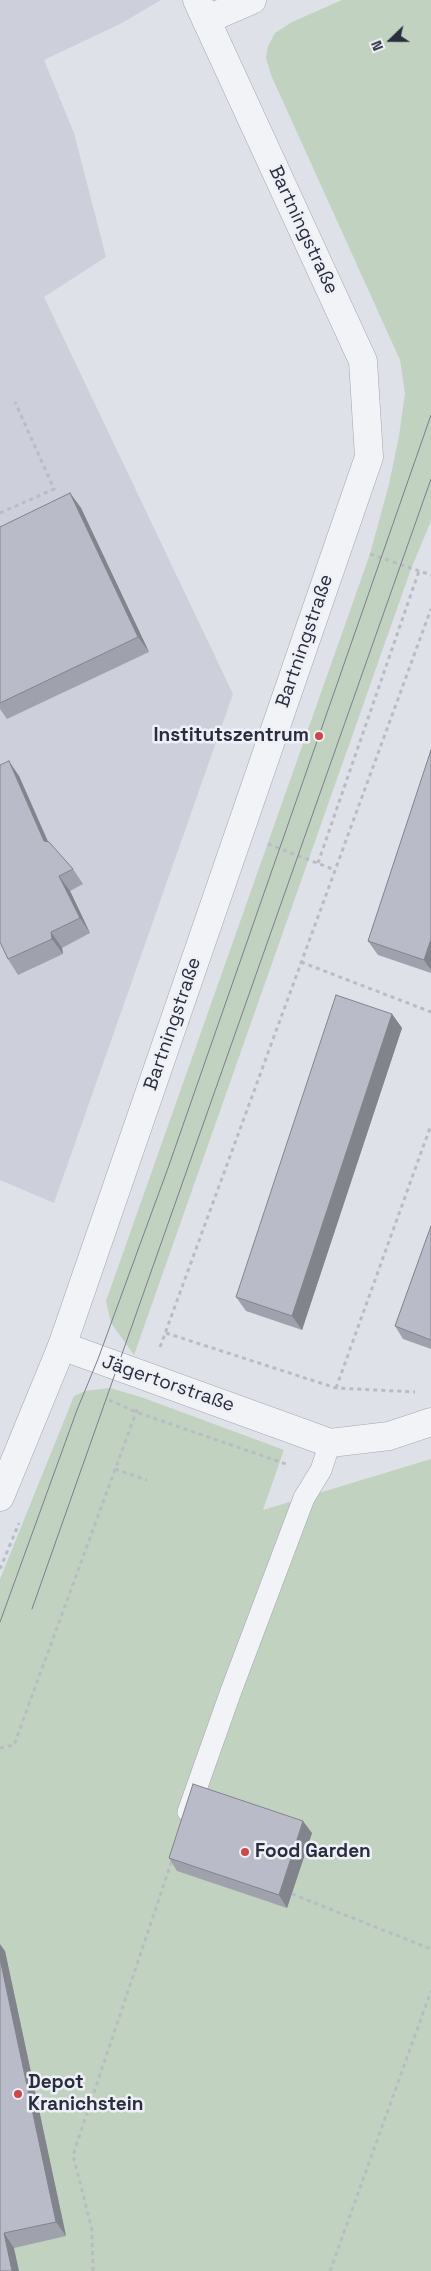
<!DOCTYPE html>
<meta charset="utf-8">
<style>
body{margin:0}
#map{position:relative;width:431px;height:2271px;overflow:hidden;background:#dfe1e8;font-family:"Space Grotesk",sans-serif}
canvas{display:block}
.north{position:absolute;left:366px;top:15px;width:50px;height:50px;-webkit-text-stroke:4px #eef0f6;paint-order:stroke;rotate:248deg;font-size:14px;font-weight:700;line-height:20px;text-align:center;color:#282d3f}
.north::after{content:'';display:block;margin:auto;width:18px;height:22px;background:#282d3f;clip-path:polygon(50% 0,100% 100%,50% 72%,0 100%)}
</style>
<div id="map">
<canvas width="431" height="2271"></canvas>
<div class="north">N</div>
</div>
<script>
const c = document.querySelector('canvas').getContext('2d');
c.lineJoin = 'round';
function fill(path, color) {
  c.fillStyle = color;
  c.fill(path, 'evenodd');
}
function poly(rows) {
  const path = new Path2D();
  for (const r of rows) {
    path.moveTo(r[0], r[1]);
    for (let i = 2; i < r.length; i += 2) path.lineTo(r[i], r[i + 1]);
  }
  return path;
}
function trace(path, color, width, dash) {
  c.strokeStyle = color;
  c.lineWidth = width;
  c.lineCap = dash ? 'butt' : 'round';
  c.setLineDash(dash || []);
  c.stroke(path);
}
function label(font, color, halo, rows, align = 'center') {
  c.font = font + ' "Space Grotesk",sans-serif';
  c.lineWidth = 5;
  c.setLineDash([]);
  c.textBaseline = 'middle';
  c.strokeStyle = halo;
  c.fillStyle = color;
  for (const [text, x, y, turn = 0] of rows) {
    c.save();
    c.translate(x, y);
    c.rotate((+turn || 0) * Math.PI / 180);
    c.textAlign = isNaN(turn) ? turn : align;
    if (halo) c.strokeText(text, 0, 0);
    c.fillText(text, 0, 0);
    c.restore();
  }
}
const built = poly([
 [0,0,161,0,122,23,44,60,74,133,106,257,44,297,233,694,54,1203,0,1180]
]);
const green = poly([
 [342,0,431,0,431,521,411,569,134,1355,111,1323,106,1301,370,554,389,484,399,436,405,393,400,360,271,75,266,58,268,46,275,33,292,22],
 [110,1388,141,1397,284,1450,263,1510,431,1459,431,2271,0,2271,0,1579,74,1396,85,1391]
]);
const path = poly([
 [0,513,54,489,15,402],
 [370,554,431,575],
 [268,844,335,870],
 [318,863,419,571],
 [301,962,431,1012],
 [166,1333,336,1388,415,1392],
 [160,1347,431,609],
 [336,1388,431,1125],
 [109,1400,136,1412,289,1465],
 [115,1469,147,1480],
 [0,1569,19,1523],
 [0,1748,14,1745,138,1407],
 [292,1894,431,1949],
 [93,2271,92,2230,73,2155,172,1860],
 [330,2271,431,1991]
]);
const service = poly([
 [188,1812,231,1691,304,1498,321,1470,330,1443]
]);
const minor = poly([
 [206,20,252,0],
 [62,1346,369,457,363,361,197,0]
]);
const tertiary = poly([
 [0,1497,62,1346,330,1443,389,1436,431,1422]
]);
const tram = poly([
 [32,1609,431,479],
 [0,1622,77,1410,98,1359,168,1168,431,415]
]);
const wall = poly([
 [70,493,81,508,149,652,7,719,0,709,0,527],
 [431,750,431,973,378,955,368,941],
 [19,776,48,841,73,869,83,884,70,891,90,933,62,948,63,954,18,975,8,959],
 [392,1014,402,1028,302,1330,246,1311,236,1297],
 [431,1226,431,1349,403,1339,395,1326],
 [312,1833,287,1908,177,1871,169,1858],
 [5,1951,66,2236,14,2248,0,2271]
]);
const shadedWall = poly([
 [70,493,81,508,149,652,138,637],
 [9,761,19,776,54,856,44,841],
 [59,876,70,891,90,933,80,918],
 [51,932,62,948,63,954,52,939],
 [431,939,431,970,424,960],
 [392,1014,402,1028,302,1330,292,1316],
 [303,1821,312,1833,287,1908,279,1895],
 [0,1944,5,1951,66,2236,56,2222,0,1959],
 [4,2233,14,2248,19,2271,12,2271]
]);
const building = poly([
 [70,493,138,637,0,703,0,527,70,493],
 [431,750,431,939,424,960,368,941,431,750],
 [9,761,44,841,49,842,73,869,59,876,80,918,51,932,52,939,8,959,0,942,0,765,9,761],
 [336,995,392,1014,292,1316,236,1297,336,995],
 [431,1226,431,1340,395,1326,431,1226],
 [193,1784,303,1821,279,1895,169,1858,193,1784],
 [0,1959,56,2222,4,2233,12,2271,0,2271,0,1959]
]);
const markers = [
 [319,736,5,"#ca4947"],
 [245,1852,5,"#ca4947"],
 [18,2094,5,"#ca4947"]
];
const streetNames = [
 ["Bartningstraße",303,230,65],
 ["Bartningstraße",305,641,-71],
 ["Bartningstraße",173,1024,-71],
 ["Jägertorstraße",168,1384,19]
];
const poiNames = [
 ["Institutszentrum",309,736,"right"],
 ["Food Garden",255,1852],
 ["Depot",28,2083],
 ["Kranichstein",28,2105]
];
fill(built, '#cdd0da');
fill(green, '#c2d2c0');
trace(service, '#a4a7b2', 22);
trace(minor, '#a4a7b2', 29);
trace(tertiary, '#a4a7b2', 29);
trace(path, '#b9bcc3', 3, [4, 4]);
trace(service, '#f2f3f6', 21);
trace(minor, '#f2f3f6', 28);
trace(tertiary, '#f2f3f6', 28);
trace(tram, '#797e91', 1);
fill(wall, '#9fa2ac');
fill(shadedWall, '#82848c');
fill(building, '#b9bcc8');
trace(building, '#82848c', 1);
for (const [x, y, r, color] of markers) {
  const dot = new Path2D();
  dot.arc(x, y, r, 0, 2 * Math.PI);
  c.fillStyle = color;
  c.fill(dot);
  trace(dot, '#eef0f6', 2);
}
label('19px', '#282d3f', '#eef0f6', streetNames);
label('bold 19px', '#282d3f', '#eef0f6', poiNames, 'left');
</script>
